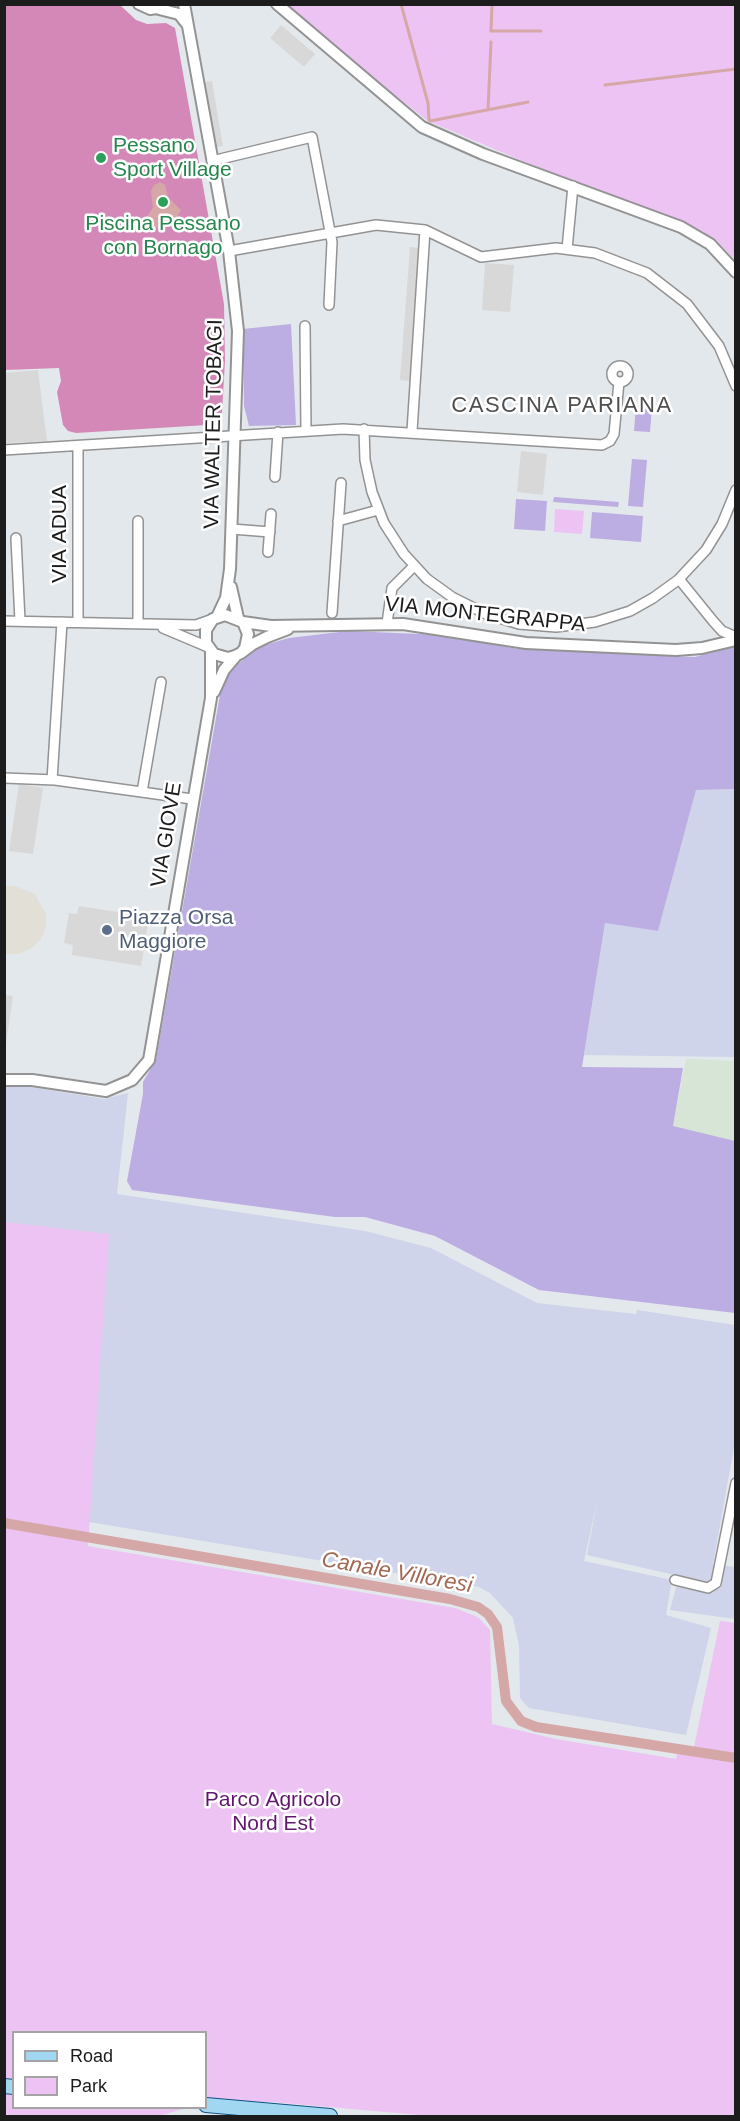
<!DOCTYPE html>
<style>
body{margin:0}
#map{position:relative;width:740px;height:2121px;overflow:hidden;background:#e3e8ec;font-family:Arial,sans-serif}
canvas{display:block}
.frame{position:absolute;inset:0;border:6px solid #1c1c1c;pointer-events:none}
.legend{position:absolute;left:12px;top:2031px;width:195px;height:78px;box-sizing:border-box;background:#fff;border:2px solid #a4a4a4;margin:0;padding:8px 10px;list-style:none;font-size:18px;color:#1c1c1c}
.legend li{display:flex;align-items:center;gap:12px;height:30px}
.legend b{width:30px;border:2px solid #a4a4a4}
</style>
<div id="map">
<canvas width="740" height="2121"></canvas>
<div class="frame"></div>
<ul class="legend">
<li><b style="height:8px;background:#a2d7f2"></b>Road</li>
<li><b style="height:16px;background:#ecc3f3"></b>Park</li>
</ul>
</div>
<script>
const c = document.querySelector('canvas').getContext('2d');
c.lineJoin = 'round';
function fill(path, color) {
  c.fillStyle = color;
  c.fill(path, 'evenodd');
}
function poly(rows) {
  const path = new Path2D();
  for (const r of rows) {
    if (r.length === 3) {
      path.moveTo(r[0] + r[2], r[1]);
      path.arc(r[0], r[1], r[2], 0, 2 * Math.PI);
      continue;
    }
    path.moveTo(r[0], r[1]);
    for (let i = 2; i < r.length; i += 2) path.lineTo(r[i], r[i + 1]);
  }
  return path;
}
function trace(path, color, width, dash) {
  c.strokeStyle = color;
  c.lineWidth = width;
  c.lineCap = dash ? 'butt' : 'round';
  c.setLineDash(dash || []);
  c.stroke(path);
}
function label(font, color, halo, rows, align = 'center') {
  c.font = font + ' Arial,sans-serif';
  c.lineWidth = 5;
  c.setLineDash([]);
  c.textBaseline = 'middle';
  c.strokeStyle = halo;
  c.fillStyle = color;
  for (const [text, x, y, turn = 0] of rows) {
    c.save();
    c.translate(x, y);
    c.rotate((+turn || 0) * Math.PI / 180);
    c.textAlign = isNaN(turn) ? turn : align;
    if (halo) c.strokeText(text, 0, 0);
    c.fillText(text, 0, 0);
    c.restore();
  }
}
const industrial = poly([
 [686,1059,735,1061,735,1141,673,1126]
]);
const farmland = poly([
 [735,789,735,1057,584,1055,605,923,658,931,696,790],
 [4,1086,31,1087,104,1099,128,1093,117,1194,365,1231,431,1248,537,1303,636,1314,637,1310,735,1325,735,1442,713,1564,735,1567,735,1619,670,1610,679,1576,587,1555,598,1497,584,1561,672,1580,666,1615,711,1628,686,1735,529,1708,520,1698,519,1646,513,1618,490,1593,479,1587,5,1508]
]);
const grass = poly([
 [291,324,296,425,249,426,244,406,243,329],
 [636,405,652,407,650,432,634,431],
 [632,459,647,460,643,507,628,506],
 [554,497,619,502,618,507,553,502],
 [516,499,547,501,545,531,514,529],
 [592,512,643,516,641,542,590,538],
 [348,631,444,635,518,649,695,657,735,646,735,789,696,790,658,931,605,923,582,1067,683,1068,673,1126,735,1141,735,1313,539,1290,435,1236,365,1217,335,1217,132,1190,127,1181,143,1094,143,1082,156,1060,220,695,231,669,261,646,289,638]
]);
const park = poly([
 [284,5,735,5,735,260,717,241,685,222,563,178,428,121,312,31],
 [555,509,584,511,582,534,554,532],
 [5,1222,109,1234,88,1546,455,1608,478,1617,490,1630,492,1724,556,1739,676,1759,678,1750,693,1752,720,1621,736,1623,735,2116,432,2116,271,2102,206,2103,206,2032,14,2032,14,2108,186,2108,159,2116,5,2116]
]);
const pitch = poly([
 [4,5,120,5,136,20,147,24,166,23,175,28,224,304,225,361,222,412,216,422,207,425,76,433,68,431,63,425,57,392,61,381,59,368,5,370]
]);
const parking = poly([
 [281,25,315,54,304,67,270,38],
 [212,81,223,146,210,148,199,83],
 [410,247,420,248,410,381,400,380],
 [485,263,514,265,510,312,482,310],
 [38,370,47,441,5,443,5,373],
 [521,451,547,454,543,495,517,492],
 [19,784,43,788,33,854,9,851],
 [79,906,149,917,141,966,72,955,73,945,64,943,69,913,77,914],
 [5,995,13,996,5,1051,4,995]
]);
const plaza = poly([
 [5,886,15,886,35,894,46,914,46,926,41,939,32,948,19,954,5,954]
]);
const water = poly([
 [160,182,165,185,168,197,181,210,175,221,160,216,158,228,151,226,146,219,153,207,151,191,154,185]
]);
const stream = poly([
 [401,4,428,103,429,120],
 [492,4,491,31,541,31],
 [605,85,736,69],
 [488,110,491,42],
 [430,121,528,102]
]);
const canal = poly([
 [4,1523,450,1599,478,1607,488,1614,497,1627,506,1701,521,1721,536,1727,736,1758]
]);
const minor = poly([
 [212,161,312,137,332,242,329,305],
 [567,249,573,186],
 [229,251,376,225,425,230,481,257,556,248,595,253,647,273,687,304,719,346,736,386],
 [305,326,306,431],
 [620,374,8],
 [364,429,365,460,372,492,384,523,404,554,427,579,452,597,486,614,519,624,556,627,595,622,630,611,653,598,678,580,706,550,722,524,736,490],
 [412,431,425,230],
 [4,450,343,429,602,445,610,441,614,434,619,382],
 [275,477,278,432],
 [338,521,378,510],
 [232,529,270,532],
 [16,538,20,621],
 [268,552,271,514],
 [679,579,713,621,722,631,736,637],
 [332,613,341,483],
 [4,621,196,625,213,619],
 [78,622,78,446],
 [138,623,138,521],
 [387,623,392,588,414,566],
 [163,628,208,647],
 [4,778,55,780,192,799],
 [52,780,62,622],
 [142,792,161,682],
 [675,1580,708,1588,716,1583,736,1483]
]);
const tertiary = poly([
 [139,4,150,9,164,7],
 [184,4,229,251,238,331,230,569,226,598,217,617],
 [277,4,422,127,483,154,681,227,710,244,736,272],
 [159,9,179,14,186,23],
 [231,587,238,618],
 [243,622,271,626,403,624,526,643,676,650,702,648,736,640],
 [241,653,245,648,248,634,243,622,225,615,213,619,206,630,206,643,214,654,228,658,235,656,241,653,253,644,267,637,288,629],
 [214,692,224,670,235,657],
 [4,1080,32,1080,106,1091,132,1080,149,1060,211,698,211,651]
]);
const primary = poly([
 [4,2086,14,2087],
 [206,2105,330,2116]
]);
const markers = [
 [101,158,6,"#2e9e5b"],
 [163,202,6,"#2e9e5b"],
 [107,930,6,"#5c6f8a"]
];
const leisureNames = [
 ["Pessano",113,146],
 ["Sport Village",113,170],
 ["Piscina Pessano",163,224,"center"],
 ["con Bornago",163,248,"center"]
];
const streetNames = [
 ["VIA WALTER TOBAGI",214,424,-89],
 ["VIA ADUA",60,534,-90],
 ["VIA MONTEGRAPPA",485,615,6],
 ["VIA GIOVE",167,835,-81]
];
const serviceNames = [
 ["Piazza Orsa",119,918],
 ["Maggiore",119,942]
];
const parkNames = [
 ["Parco Agricolo",273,1800],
 ["Nord Est",273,1824]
];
const neighbourhoodNames = [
 ["CASCINA PARIANA",562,406]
];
const waterNames = [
 ["Canale Villoresi",397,1573,10]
];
fill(industrial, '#d6e5d5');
fill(farmland, '#cfd4ea');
fill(grass, '#bcade2');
fill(park, '#ecc3f3');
fill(pitch, '#d488b7');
fill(parking, '#d8d8d8');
fill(plaza, '#e2dfd7');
fill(water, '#d6a7a7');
trace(stream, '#d6a7a7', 3);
trace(canal, '#d6a7a7', 10);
trace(minor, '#939393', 12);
trace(tertiary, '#939393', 14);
trace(primary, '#0f5286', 16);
trace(minor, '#fff', 9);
trace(tertiary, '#fff', 10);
trace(primary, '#a2d7f2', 14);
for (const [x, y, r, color] of markers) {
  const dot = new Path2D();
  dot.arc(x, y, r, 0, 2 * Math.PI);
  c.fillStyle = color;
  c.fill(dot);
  trace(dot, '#fff', 2);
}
label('21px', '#27864d', '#fff', leisureNames, 'left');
label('21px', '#1c1c1c', '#fff', streetNames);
label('21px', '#4e5e75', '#fff', serviceNames, 'left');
label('21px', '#61166e', '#fff', parkNames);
c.letterSpacing = '1.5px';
label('22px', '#4f4f4f', '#fff', neighbourhoodNames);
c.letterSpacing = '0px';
label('italic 22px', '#a16853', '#fff', waterNames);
</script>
